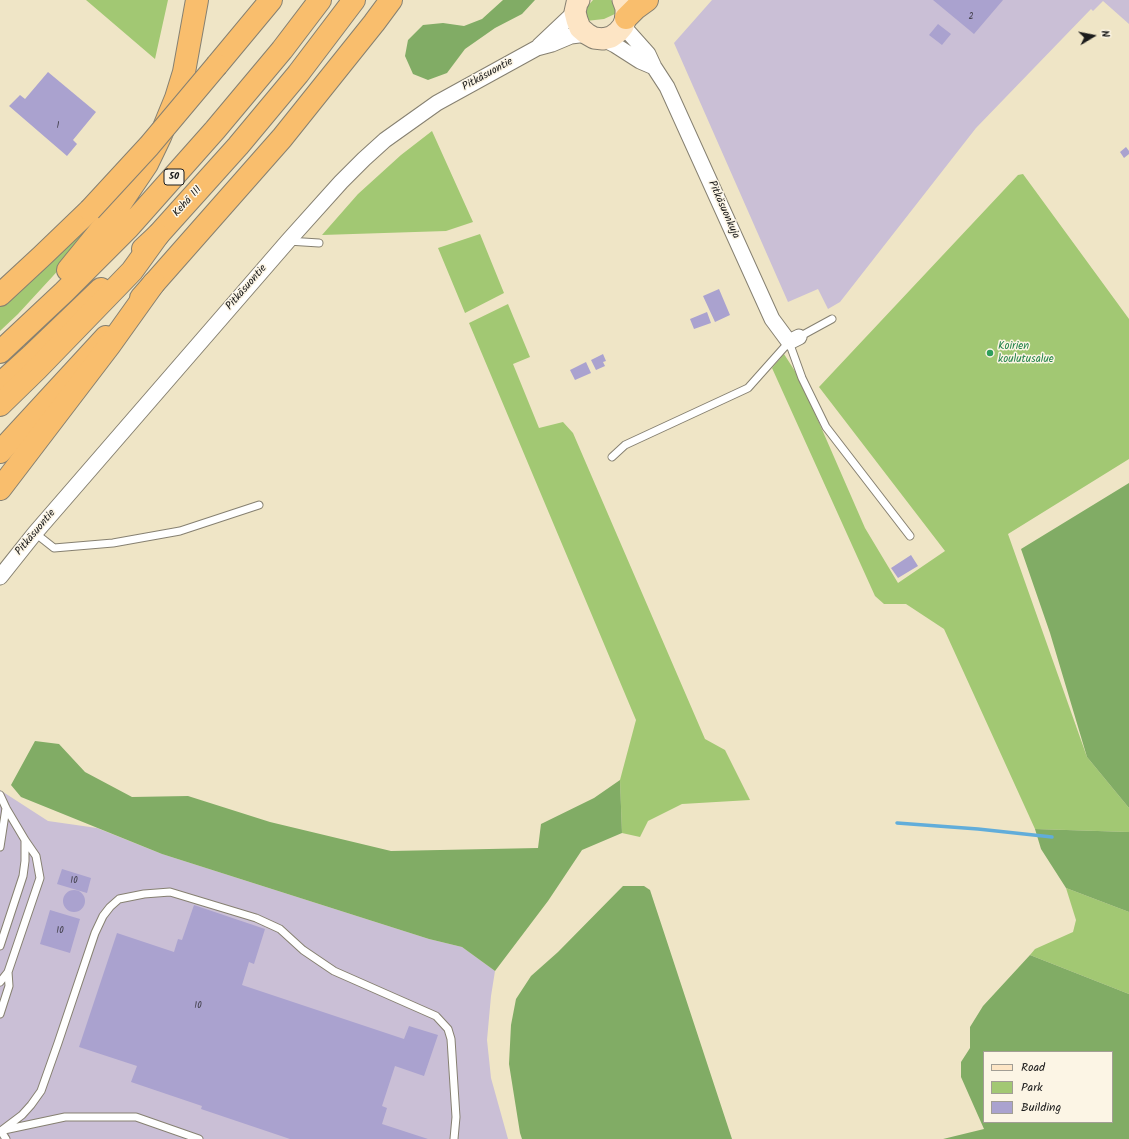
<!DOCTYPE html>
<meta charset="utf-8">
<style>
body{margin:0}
#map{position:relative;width:1129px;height:1139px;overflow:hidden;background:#efe5c6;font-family:Kalam,sans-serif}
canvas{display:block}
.legend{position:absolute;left:983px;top:1051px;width:130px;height:72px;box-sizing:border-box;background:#fcf5e5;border:1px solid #a29e95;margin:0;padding:5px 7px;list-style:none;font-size:12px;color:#1c1c1c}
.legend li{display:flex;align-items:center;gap:8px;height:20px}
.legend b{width:20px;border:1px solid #a29e95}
.north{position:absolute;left:1073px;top:16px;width:40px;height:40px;-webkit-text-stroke:3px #fcf5e5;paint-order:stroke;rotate:80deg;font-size:11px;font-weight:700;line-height:16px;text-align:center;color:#1c1c1c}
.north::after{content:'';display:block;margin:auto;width:14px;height:18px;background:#1c1c1c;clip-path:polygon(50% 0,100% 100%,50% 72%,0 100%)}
</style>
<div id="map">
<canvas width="1129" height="1139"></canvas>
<ul class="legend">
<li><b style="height:5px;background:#fde5c5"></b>Road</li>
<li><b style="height:11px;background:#a2c873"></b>Park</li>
<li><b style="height:11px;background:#aaa2cf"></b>Building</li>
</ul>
<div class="north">N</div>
</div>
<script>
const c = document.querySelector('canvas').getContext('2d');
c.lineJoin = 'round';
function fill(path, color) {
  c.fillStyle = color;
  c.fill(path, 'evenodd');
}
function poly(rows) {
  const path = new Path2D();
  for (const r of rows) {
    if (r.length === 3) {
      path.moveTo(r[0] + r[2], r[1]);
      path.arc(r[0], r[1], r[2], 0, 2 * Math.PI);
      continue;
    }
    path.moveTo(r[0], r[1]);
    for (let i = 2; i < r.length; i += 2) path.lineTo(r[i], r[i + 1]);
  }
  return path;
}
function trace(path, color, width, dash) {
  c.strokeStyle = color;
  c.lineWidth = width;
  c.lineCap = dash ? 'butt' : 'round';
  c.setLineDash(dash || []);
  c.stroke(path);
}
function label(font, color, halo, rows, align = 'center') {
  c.font = font + ' Kalam,sans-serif';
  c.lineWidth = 3;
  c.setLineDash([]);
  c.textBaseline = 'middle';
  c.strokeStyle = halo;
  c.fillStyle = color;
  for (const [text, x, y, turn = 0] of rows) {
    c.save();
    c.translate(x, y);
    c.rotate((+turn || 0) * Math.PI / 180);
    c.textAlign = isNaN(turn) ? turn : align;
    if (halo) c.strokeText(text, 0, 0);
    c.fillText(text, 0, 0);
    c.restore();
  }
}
const industrial = poly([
 [712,0,1129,0,1129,24,1103,1,1093,11,1091,9,976,128,840,302,828,309,818,289,788,302,674,43],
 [0,790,48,821,97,828,162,854,429,939,462,947,495,971,491,996,487,1040,491,1078,508,1139,0,1139]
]);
const green = poly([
 [86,0,168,0,155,59],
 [593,0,611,0,615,4,617,13,604,19,586,21,585,13,586,8],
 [432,131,473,222,446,231,322,235,358,194,401,155],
 [1023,174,1129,319,1129,459,1008,534,1087,757,1129,808,1129,832,1035,829,944,629,906,604,884,604,875,596,772,368,784,354,800,379,865,528,898,583,945,551,819,387,1018,175],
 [119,193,76,251,18,314,0,331,0,306,29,282],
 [480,234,504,293,465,313,438,248],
 [508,304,530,357,513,364,539,428,563,422,573,433,705,739,725,750,750,800,682,804,648,821,640,837,622,833,620,780,636,720,469,323],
 [1066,888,1129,912,1129,994,1030,955,1035,949,1073,932,1076,920]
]);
const forest = poly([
 [503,0,535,0,522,14,495,28,465,49,447,73,428,80,413,74,405,56,408,40,423,25,443,23,464,26,482,19],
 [1129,483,1129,808,1087,757,1050,633,1021,549],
 [35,741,59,744,85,772,132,797,188,796,270,822,391,851,538,848,541,824,594,798,620,780,622,833,582,850,548,901,495,971,462,947,429,939,162,854,21,797,11,785],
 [1035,829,1129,832,1129,912,1066,888,1041,849],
 [623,886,644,886,650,890,732,1139,522,1139,520,1133,509,1064,511,1025,516,999,531,976,558,952],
 [1030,955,1129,994,1129,1139,943,1139,984,1129,961,1077,961,1062,970,1048,970,1027,983,1006],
 [984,1052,1112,1052,1112,1122,984,1122]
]);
const stream = poly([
 [897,823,978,829,1052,837]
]);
const building = poly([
 [933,0,1003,0,974,34],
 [938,24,951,34,942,45,929,35],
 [48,72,96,112,73,140,77,144,67,156,9,106,20,95,25,99],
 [1126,147,1129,151,1129,154,1124,158,1120,152],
 [719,289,730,315,715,322,703,296],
 [707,312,711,323,694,329,690,319],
 [603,354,606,361,603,362,605,366,596,370,591,360],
 [586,362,591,373,575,380,570,370],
 [911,555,918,566,898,578,891,568],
 [62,869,91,878,87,893,57,884],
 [74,901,11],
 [194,905,265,929,254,964,249,962,242,985,404,1039,409,1026,438,1035,424,1076,395,1066,382,1106,387,1108,382,1124,428,1139,290,1139,201,1109,202,1106,131,1082,137,1066,79,1047,117,933,174,952,178,939,182,940],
 [50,910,80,919,70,953,40,944]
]);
const service = poly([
 [288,241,319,243],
 [799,337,832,319],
 [612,457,625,445,748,388,789,342,802,378,826,427,910,536],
 [35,533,54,548,113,543,180,531,259,505],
 [0,795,6,808,25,840,36,856,40,878,8,972,9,986,0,1014],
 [0,847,6,808],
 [0,946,23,876,25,861,25,840],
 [0,982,8,972],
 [4,1130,65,1117,136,1117,199,1139],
 [1,1131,22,1115,31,1105,41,1091,58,1043,95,933,103,916,110,907,119,899,144,894,170,892,256,918,280,929,303,950,334,971,436,1016,448,1029,451,1039,456,1117,454,1139],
 [1,1131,6,1139]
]);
const minor = poly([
 [623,26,648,54,654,67,667,87,772,319,789,342,799,337],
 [603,39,615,45,640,61,654,67],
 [539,46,575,12],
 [0,577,35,533,288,241,341,182,364,159,385,140,437,103,537,48,552,44,571,36,587,34]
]);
const secondary = poly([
 [579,0,577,3,575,12,577,20,580,28,587,34,594,38,603,39,611,37,618,32,623,26,626,18,626,8,623,0]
]);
const trunk = poly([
 [626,18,636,8,647,0],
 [143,249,158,235,238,146,298,74,354,0],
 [68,270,112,216,147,164,160,137,176,98,184,72,197,0],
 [141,298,282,138,374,23,391,0],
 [0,352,64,292,128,228,215,130,282,50,320,0],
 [0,384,31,356,101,289],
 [0,452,106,337]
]);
const motorway = poly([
 [217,65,271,0],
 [0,295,42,256,90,210],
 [0,405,37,369,132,271,158,235],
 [0,489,109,346,154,283]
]);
const motorwayBridge = poly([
 [90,210,149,146,217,65]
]);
const markers = [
 [990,353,4,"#2e9e5b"]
];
const numberNames = [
 ["2",971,17],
 ["1",58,126],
 ["10",74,881],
 ["10",60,931],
 ["10",198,1006]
];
const shields = [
 [174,177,20]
];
const shieldNames = [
 ["50",174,177]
];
const streetNames = [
 ["Pitkäsuontie",488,75,-29],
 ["Kehä III",188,202,-48],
 ["Pitkäsuonkuja",723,210,66],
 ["Pitkäsuontie",247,288,-49],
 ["Pitkäsuontie",36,533,-50]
];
const leisureNames = [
 ["Koirien",998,347],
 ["koulutusalue",998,360]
];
fill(industrial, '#cabfd6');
fill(green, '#a2c873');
fill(forest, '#81ac65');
trace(stream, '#61adda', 3.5);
fill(building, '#aaa2cf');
trace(service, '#868071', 9);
trace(minor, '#868071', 17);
trace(secondary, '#868071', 23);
trace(trunk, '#868071', 24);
trace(motorway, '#868071', 24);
trace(service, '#fff', 7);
trace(minor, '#fff', 15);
trace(secondary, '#fde5c5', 21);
trace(trunk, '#f9be6d', 22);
trace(motorway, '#f9be6d', 22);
trace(motorwayBridge, '#868071', 24, []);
trace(motorwayBridge, '#f9be6d', 22);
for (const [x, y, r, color] of markers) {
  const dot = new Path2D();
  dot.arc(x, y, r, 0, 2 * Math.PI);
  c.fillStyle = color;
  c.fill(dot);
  trace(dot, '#fcf5e5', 1.5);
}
label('9px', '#403e49', null, numberNames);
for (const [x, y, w] of shields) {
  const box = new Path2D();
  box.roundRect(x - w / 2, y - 8, w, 16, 3);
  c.fillStyle = '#fcf5e5';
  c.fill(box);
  trace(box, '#1c1c1c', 1);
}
label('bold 10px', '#1c1c1c', null, shieldNames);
label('11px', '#1c1c1c', '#fcf5e5', streetNames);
label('11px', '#27864d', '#fcf5e5', leisureNames, 'left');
</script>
